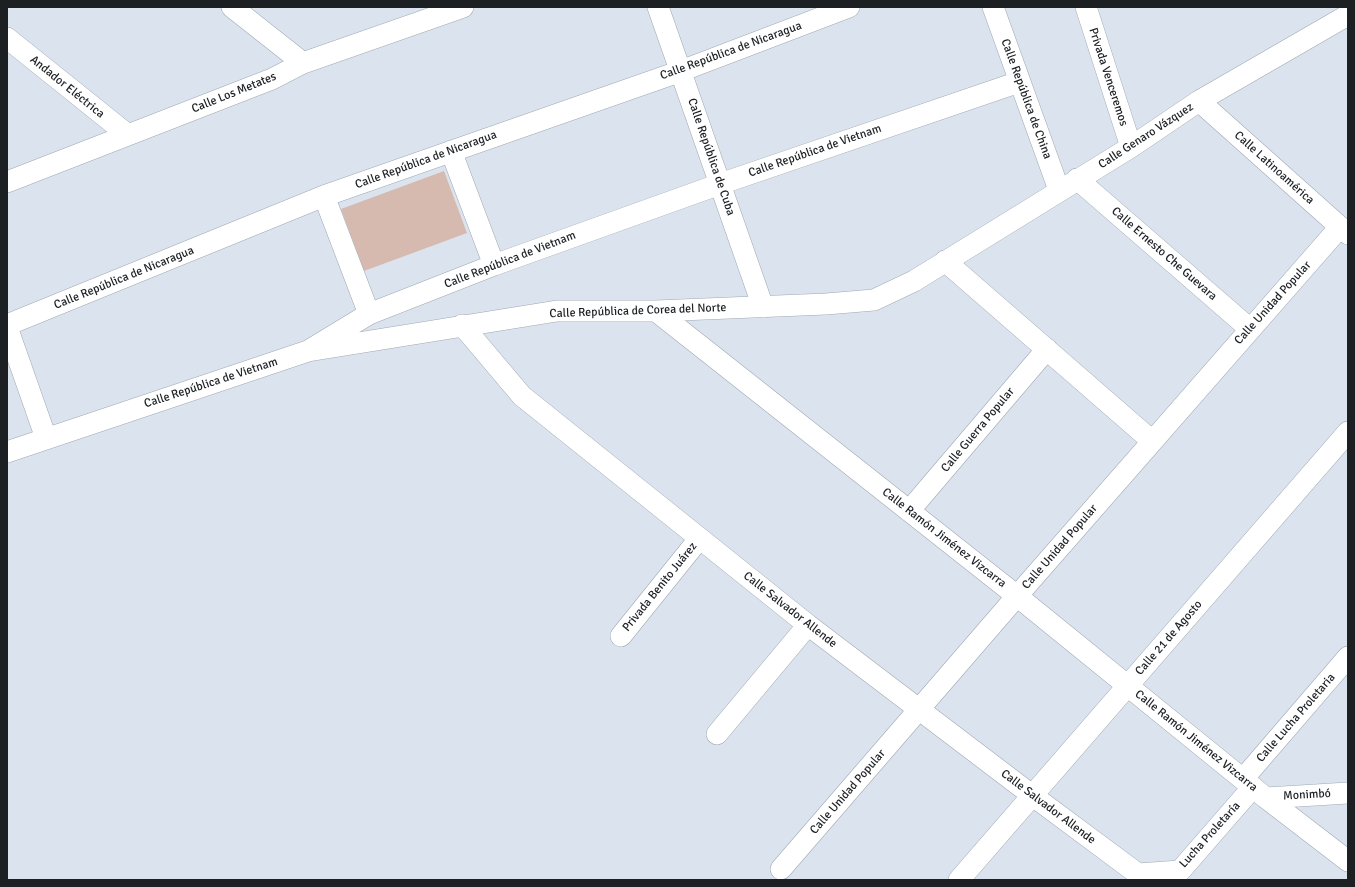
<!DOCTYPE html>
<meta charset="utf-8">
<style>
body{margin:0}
#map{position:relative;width:1355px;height:887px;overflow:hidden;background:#dbe4ee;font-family:Signika,sans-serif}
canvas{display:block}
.frame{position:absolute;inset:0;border:8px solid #1d2023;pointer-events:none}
</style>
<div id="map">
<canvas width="1355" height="887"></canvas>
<div class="frame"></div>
</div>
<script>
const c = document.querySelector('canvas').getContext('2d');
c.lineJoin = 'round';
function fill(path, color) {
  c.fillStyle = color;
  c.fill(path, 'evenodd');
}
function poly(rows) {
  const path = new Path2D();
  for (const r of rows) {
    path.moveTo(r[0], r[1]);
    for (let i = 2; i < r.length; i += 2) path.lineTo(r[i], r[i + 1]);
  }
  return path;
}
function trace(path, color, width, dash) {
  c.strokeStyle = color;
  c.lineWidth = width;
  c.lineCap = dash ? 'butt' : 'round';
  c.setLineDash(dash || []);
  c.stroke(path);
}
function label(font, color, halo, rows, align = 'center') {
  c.font = font + ' Signika,sans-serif';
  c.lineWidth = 4;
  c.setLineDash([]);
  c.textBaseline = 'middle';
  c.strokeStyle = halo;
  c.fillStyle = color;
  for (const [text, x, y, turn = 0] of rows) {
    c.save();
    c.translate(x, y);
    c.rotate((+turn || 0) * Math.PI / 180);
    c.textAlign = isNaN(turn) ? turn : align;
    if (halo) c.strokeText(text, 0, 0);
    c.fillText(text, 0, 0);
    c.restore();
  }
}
const green = poly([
 [444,171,467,233,364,271,341,209]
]);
const street = poly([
 [232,7,303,63],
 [658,7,763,307],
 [993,7,1059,190],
 [1086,7,1131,147],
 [7,38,128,135],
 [1199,101,1348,234],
 [451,151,494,265],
 [1077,179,1250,329],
 [7,182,272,79,303,63,463,7],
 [324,196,369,314],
 [945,261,1152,441],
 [656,311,1017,596,1266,798,1348,861],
 [7,325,324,196,681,71,849,7],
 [462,325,522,396,808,625,1033,796,1138,874,1180,871,1253,787],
 [7,327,46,438],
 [308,351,557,311,656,311,826,304,874,300,914,281,1131,147,1199,101,1348,15],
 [7,452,308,351,369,314,494,265,720,184,1019,82],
 [909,511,1047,349],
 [621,636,699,539],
 [717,734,808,625],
 [1243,779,1348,657],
 [1266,798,1348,793],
 [781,869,1017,596,1340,227],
 [959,880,1348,432]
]);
const streetNames = [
 ["Calle República de Nicaragua",731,51,-20],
 ["Privada Venceremos",1108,77,72],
 ["Andador Eléctrica",67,87,39],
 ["Calle Los Metates",234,93,-22],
 ["Calle República de China",1026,99,70],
 ["Calle Genaro Vázquez",1146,136,-33],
 ["Calle República de Vietnam",815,151,-19],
 ["Calle República de Cuba",711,157,71],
 ["Calle República de Nicaragua",426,160,-20],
 ["Calle Latinoamérica",1274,168,42],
 ["Calle Ernesto Che Guevara",1164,254,41],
 ["Calle República de Vietnam",510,260,-21],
 ["Calle República de Nicaragua",124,278,-22],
 ["Calle Unidad Popular",1273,303,-48],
 ["Calle República de Corea del Norte",638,311,-2],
 ["Calle República de Vietnam",211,383,-18],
 ["Calle Guerra Popular",978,430,-50],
 ["Calle Ramón Jiménez Vizcarra",944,538,38],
 ["Calle Unidad Popular",1060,547,-49],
 ["Privada Benito Juárez",660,587,-51],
 ["Calle Salvador Allende",790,610,38],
 ["Calle 21 de Agosto",1169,638,-49],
 ["Calle Lucha Proletaria",1296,718,-49],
 ["Calle Ramón Jiménez Vizcarra",1196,741,39],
 ["Calle Unidad Popular",848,792,-49],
 ["Monimbó",1307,795,-3],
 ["Calle Salvador Allende",1048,807,37],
 ["Lucha Proletaría",1210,835,-48]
];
fill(green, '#d6b9af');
trace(street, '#a0a8b2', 22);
trace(street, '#fff', 21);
label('12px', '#1d2023', '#fff', streetNames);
</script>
